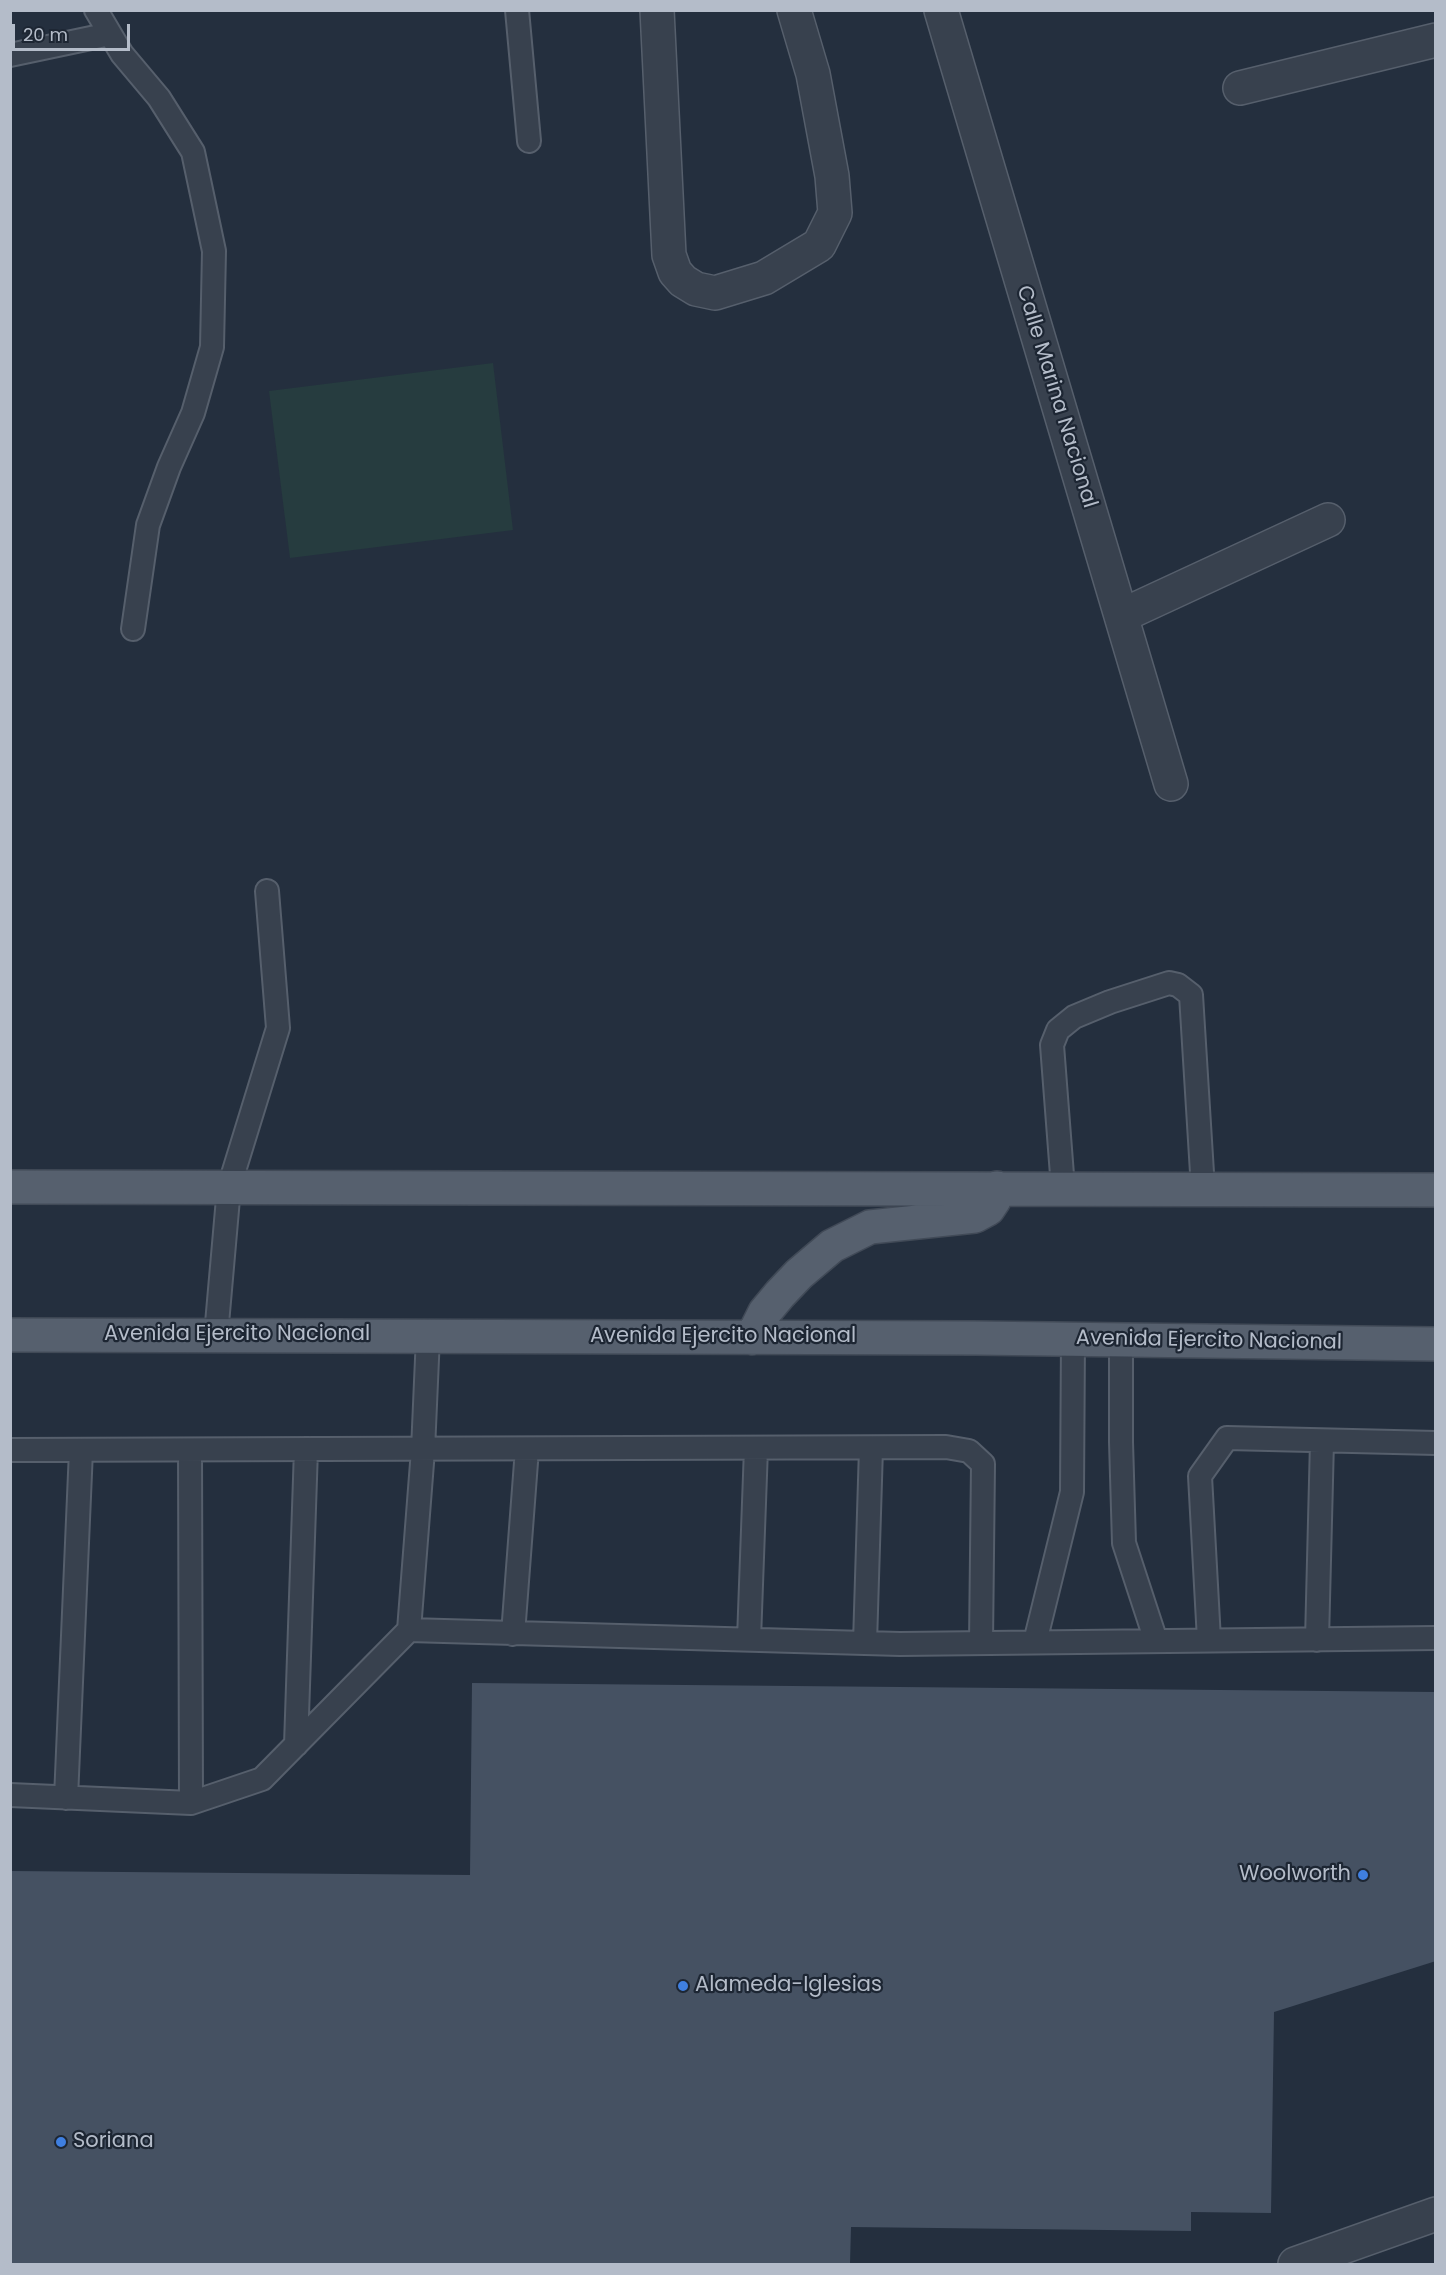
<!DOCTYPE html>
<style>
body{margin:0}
#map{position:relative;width:1446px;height:2275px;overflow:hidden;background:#242f3e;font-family:Poppins,sans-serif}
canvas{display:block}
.frame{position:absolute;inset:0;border:12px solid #b4bcc9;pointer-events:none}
.scale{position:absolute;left:12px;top:24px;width:118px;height:27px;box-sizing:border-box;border:3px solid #b4bcc9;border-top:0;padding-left:8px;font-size:18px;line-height:21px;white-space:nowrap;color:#b4bcc9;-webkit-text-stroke:4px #1d2633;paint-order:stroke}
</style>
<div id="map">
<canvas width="1446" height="2275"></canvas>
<div class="frame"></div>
<div class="scale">20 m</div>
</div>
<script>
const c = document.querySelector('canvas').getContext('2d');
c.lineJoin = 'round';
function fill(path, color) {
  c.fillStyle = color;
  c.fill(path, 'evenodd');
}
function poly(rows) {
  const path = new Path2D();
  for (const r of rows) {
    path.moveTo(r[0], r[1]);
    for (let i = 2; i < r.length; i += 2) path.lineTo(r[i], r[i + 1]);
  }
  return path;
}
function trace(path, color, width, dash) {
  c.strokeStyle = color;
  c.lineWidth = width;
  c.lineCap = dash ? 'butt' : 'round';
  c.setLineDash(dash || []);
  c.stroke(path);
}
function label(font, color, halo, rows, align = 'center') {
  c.font = font + ' Poppins,sans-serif';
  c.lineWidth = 4.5;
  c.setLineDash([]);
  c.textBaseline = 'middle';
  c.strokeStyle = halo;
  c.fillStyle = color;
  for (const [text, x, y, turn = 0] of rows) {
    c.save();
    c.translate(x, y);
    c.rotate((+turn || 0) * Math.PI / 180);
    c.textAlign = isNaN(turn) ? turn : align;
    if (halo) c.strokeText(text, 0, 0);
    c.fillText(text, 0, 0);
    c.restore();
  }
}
const green = poly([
 [493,363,513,530,290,558,269,391]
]);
const building = poly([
 [472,1683,1436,1692,1436,1961,1274,2012,1271,2213,1191,2212,1191,2231,851,2227,850,2264,10,2264,10,1871,470,1875]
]);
const service = poly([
 [96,10,122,54,159,98,193,152,214,251,212,347,193,413,169,467,148,525,133,629],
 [517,10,529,141],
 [10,55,110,34],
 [1063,1188,1052,1045,1058,1030,1074,1017,1110,1002,1169,983,1178,985,1191,995,1203,1189],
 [216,1335,229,1187,278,1028,267,891],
 [1121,1340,1121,1442,1124,1543,1156,1641],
 [10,1450,946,1447,969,1451,983,1464,981,1643],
 [190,1450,191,1803],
 [409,1630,423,1450,428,1336],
 [513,1634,527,1449],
 [749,1639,756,1448],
 [1209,1640,1200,1476,1227,1438,1436,1443],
 [1317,1640,1322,1441],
 [1035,1642,1072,1492,1073,1339],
 [865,1643,871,1448],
 [296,1745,306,1449],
 [10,1795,191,1803,262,1779,409,1630,900,1644,1436,1638],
 [66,1798,81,1450]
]);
const minor = poly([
 [657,10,669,255,675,272,683,281,696,289,715,293,764,278,819,245,835,213,832,176,813,74,794,10],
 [941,10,1171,784],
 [1240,88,1436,40],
 [1121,616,1328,520]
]);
const tertiary = poly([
 [1295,2264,1436,2214]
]);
const primary = poly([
 [10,1187,1436,1190],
 [10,1335,975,1338,1436,1344],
 [752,1338,765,1312,780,1294,799,1274,832,1246,870,1227,975,1216,988,1209,994,1200,997,1188]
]);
const markers = [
 [1363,1875,6,"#3f7fe0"],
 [683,1986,6,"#3f7fe0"],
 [61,2142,6,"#3f7fe0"]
];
const streetNames = [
 ["Calle Marina Nacional",1056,397,73],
 ["Avenida Ejercito Nacional",237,1335],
 ["Avenida Ejercito Nacional",723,1337],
 ["Avenida Ejercito Nacional",1209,1341,1]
];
const poiNames = [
 ["Woolworth",1351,1875,"right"],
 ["Alameda-Iglesias",695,1986],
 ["Soriana",73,2142]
];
fill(green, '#263c3f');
fill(building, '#455162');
trace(service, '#565f6c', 26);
trace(minor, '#565f6c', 36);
trace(tertiary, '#565f6c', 36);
trace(primary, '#414a57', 36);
trace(service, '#38414e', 22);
trace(minor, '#38414e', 33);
trace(tertiary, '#38414e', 33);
trace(primary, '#56606e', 33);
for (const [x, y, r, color] of markers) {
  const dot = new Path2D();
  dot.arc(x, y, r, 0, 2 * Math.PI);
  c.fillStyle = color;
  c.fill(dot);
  trace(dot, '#1d2633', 2);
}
label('21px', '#b4bcc9', '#1d2633', streetNames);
label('21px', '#b4bcc9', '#1d2633', poiNames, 'left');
</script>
